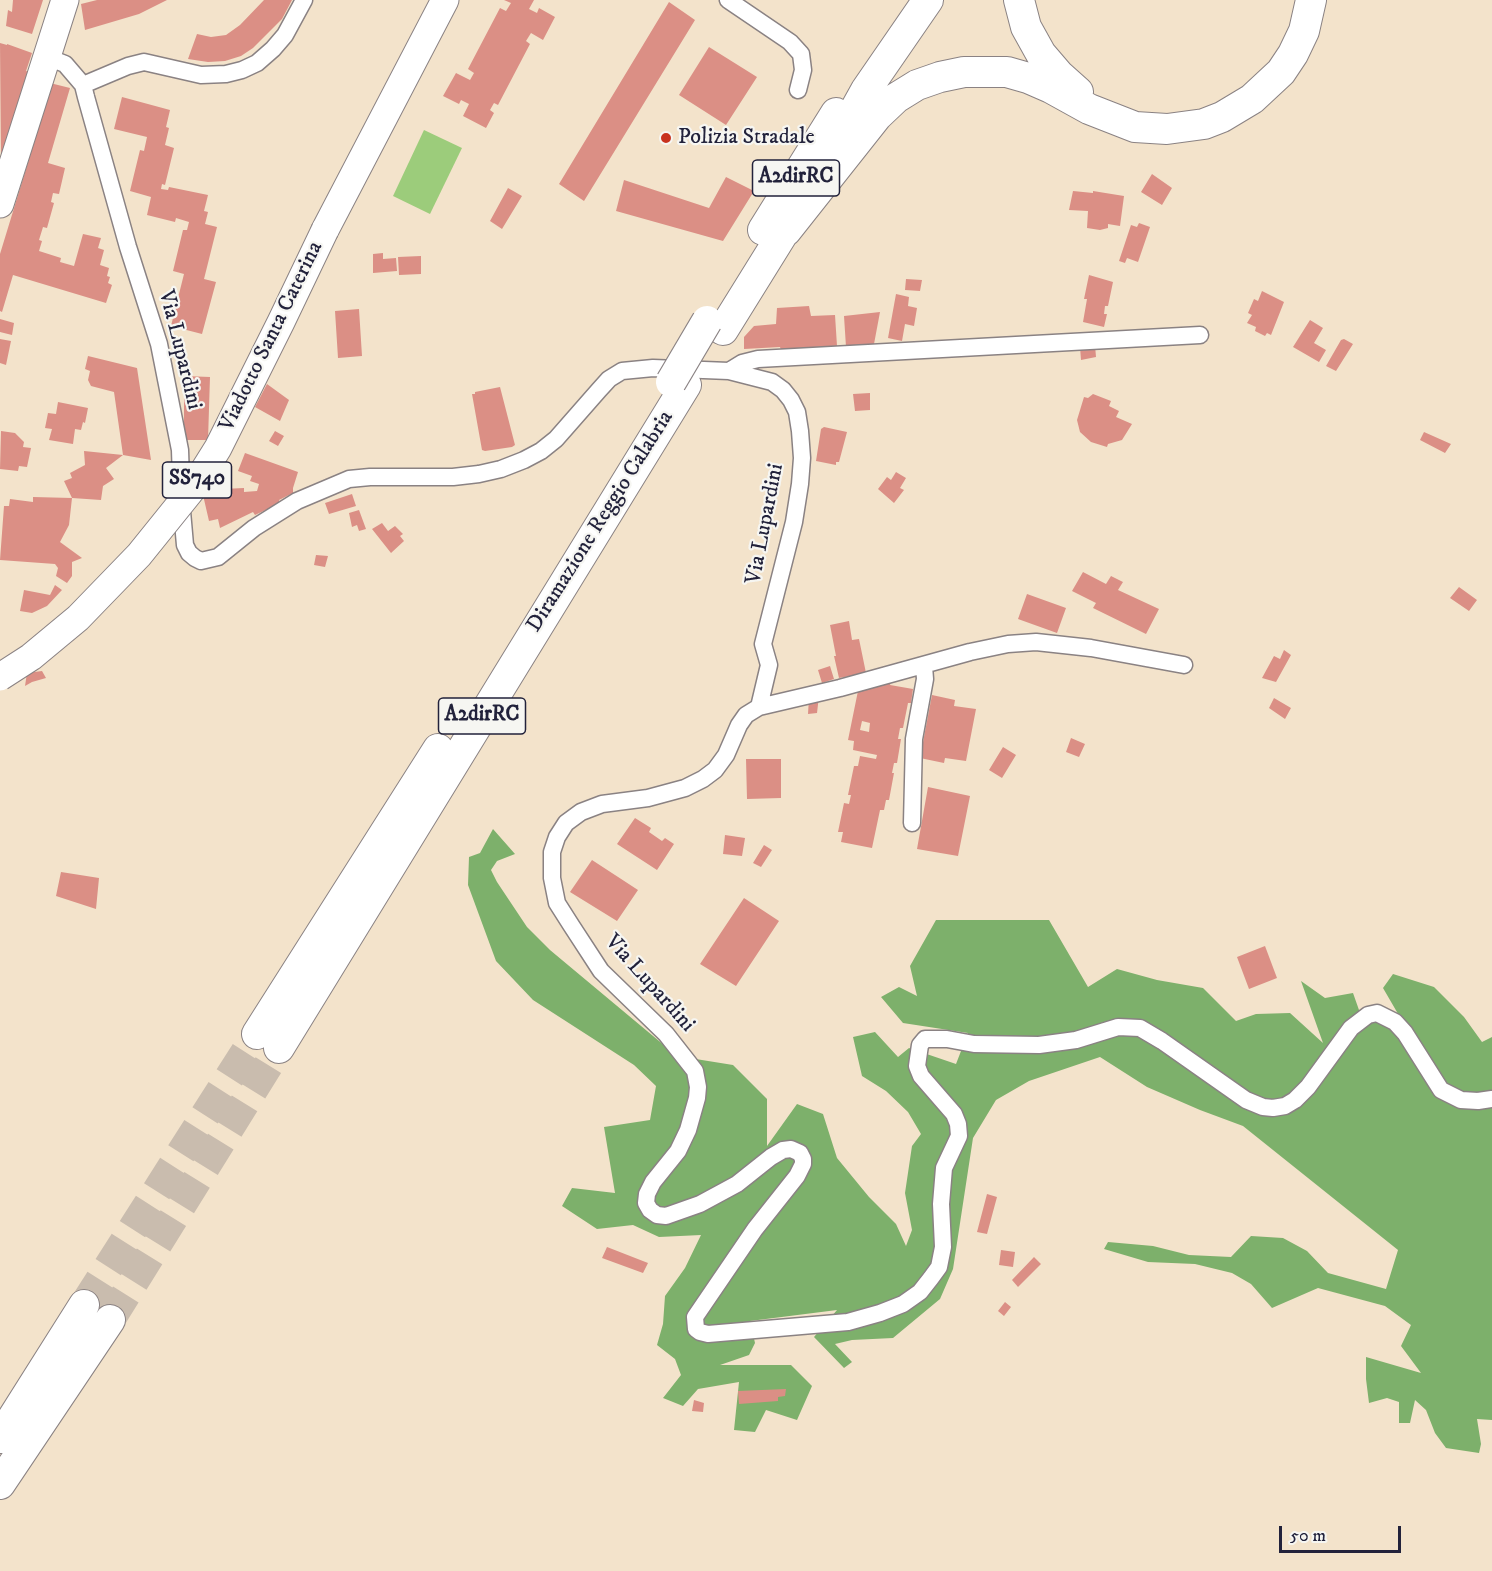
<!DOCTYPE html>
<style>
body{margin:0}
#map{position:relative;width:1492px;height:1571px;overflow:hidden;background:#f3e3cb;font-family:"IM FELL DW Pica",serif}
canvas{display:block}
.scale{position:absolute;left:1279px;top:1526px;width:122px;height:27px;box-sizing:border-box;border:3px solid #22223b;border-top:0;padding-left:8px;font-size:18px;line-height:21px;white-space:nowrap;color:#22223b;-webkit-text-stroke:4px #f6f6f2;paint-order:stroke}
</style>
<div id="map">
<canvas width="1492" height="1571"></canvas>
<div class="scale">50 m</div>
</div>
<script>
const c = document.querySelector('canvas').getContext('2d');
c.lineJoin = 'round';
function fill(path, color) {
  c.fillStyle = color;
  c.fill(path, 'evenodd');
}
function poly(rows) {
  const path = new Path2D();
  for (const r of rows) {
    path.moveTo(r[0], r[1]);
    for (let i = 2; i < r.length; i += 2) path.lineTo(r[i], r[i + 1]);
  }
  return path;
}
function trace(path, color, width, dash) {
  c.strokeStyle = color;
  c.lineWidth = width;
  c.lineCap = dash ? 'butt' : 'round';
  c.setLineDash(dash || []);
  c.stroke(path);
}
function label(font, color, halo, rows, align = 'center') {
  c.font = font + ' "IM FELL DW Pica",serif';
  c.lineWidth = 4.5;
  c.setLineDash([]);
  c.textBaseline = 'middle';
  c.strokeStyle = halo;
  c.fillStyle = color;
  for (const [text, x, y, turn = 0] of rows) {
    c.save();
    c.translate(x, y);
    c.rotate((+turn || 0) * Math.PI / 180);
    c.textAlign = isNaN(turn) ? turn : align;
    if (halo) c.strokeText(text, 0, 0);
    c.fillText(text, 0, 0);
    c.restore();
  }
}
const green = poly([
 [424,130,462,148,430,214,393,196]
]);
const forest = poly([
 [493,829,515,854,497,861,491,870,497,882,527,927,550,950,677,1056,733,1065,767,1099,767,1146,797,1104,823,1114,837,1158,869,1197,896,1224,906,1246,912,1230,905,1193,912,1146,921,1134,908,1112,886,1091,862,1076,853,1037,875,1032,898,1057,909,1048,956,1064,968,1033,903,1023,881,997,899,987,917,996,910,966,936,920,1049,920,1088,987,1117,969,1157,980,1203,988,1236,1021,1256,1014,1290,1013,1323,1043,1301,981,1325,998,1353,993,1359,1010,1401,1019,1383,988,1393,974,1434,987,1464,1017,1482,1042,1492,1037,1492,1420,1477,1419,1481,1444,1479,1453,1446,1448,1435,1433,1426,1410,1415,1400,1410,1423,1399,1423,1399,1402,1387,1398,1369,1403,1366,1379,1366,1357,1421,1373,1401,1346,1411,1325,1385,1306,1318,1288,1272,1308,1251,1284,1232,1273,1195,1264,1148,1262,1104,1249,1108,1242,1153,1246,1189,1255,1231,1257,1251,1236,1283,1238,1307,1251,1328,1273,1386,1289,1398,1250,1243,1126,1200,1110,1147,1087,1100,1057,1029,1081,996,1100,973,1138,953,1269,940,1299,893,1338,852,1340,835,1344,852,1362,844,1368,814,1337,837,1310,750,1321,755,1343,749,1355,720,1365,791,1365,812,1386,797,1420,766,1410,755,1432,734,1430,739,1382,698,1389,683,1406,663,1398,681,1375,675,1359,657,1345,663,1324,665,1296,685,1268,701,1235,659,1237,633,1225,597,1229,562,1206,572,1188,615,1193,604,1127,650,1120,656,1086,634,1065,533,1000,496,961,468,885,469,857,480,853]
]);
const building = poly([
 [13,0,43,0,32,34,6,26,8,10,12,12],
 [97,0,167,0,139,14,85,30,81,4],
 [264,0,292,0,282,19,253,48,241,56,225,61,208,62,188,59,197,34,211,37,226,35,240,25],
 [504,0,534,0,529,9,537,13,539,8,555,17,543,40,531,33,526,41,530,44,498,105,494,103,490,110,494,113,486,128,463,116,469,104,461,100,459,104,443,96,456,73,470,80,474,73,468,69,500,8,506,11,511,3],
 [669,2,695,20,584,201,559,184],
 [0,43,7,45,7,44,32,53,26,71,29,72,1,159],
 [709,47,757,77,726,125,679,95],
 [50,83,70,88,48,163,65,168,59,194,53,193,51,202,54,203,47,228,43,227,39,240,42,241,39,251,61,258,60,262,74,266,83,234,101,238,98,248,104,250,100,265,109,268,107,276,110,277,108,283,112,285,106,303,13,275,2,312,0,311,0,254,29,159,25,158],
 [122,97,170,110,166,127,169,128,165,145,174,148,165,185,162,184,161,189,168,190,169,187,208,195,204,211,208,212,205,224,217,227,204,279,216,282,202,334,171,326,184,274,173,271,183,230,187,230,189,222,176,218,175,222,147,215,151,197,130,191,140,150,144,151,147,137,114,129],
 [1152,174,1172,188,1162,205,1141,192],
 [726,177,754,191,723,241,616,211,624,180,709,208],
 [508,188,522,196,502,229,490,221],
 [1073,191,1093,193,1093,191,1124,196,1120,226,1108,224,1108,228,1100,230,1087,228,1088,211,1069,210],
 [1139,223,1150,227,1138,262,1127,258,1125,263,1119,261,1131,225,1137,227],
 [383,253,383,259,396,258,397,271,373,273,373,254],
 [421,256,421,274,399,275,398,257],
 [1089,275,1113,282,1108,306,1105,306,1104,314,1107,314,1104,327,1083,322,1087,299,1084,299],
 [906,279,922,280,920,291,905,290],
 [1262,291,1284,302,1271,335,1267,333,1265,336,1255,331,1256,327,1247,323,1252,315,1248,313,1254,299,1258,301],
 [896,294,909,297,908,306,917,308,914,326,905,324,902,341,888,338],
 [809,306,811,316,835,315,837,346,795,350,781,350,780,347,744,349,744,337,754,326,776,324,777,308],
 [359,309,362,356,338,358,335,311],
 [880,312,874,344,846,347,844,316],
 [0,319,14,323,12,335,0,332],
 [1310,320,1323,328,1314,343,1326,350,1319,362,1293,347],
 [0,339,11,341,6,365,0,363],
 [1344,339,1353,344,1336,371,1326,366,1341,340],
 [1095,345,1096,357,1081,360,1080,347],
 [88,356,137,368,151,460,123,455,114,392,91,386,88,380,90,371,85,369],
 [184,376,210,377,208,440,184,440],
 [267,384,289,400,280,421,255,407],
 [500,387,515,445,512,447,485,451,482,450,472,394,475,394,475,392],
 [870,393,870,410,855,411,853,394],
 [1093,394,1111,401,1109,406,1119,411,1116,417,1132,424,1122,440,1108,444,1107,447,1091,442,1080,432,1077,420,1084,397,1088,398],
 [58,402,88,408,85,423,83,422,81,430,75,429,73,444,49,440,52,429,45,428,48,413,56,414],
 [824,427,847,432,839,462,836,462,836,465,816,461,821,429],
 [1,431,15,433,24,442,23,447,31,448,27,467,19,466,18,471,0,469],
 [275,431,284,436,278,446,269,441],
 [1424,432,1451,444,1445,453,1420,440],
 [84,451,123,455,106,468,114,479,103,486,101,500,72,498,64,481,72,478,70,473,85,465],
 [245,453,298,472,293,488,293,493,279,500,280,503,270,508,255,515,253,512,220,528,218,519,209,521,203,495,222,494,223,489,244,488,244,492,257,491,259,484,250,481,252,476,238,471],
 [896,472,906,478,900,488,904,490,894,503,878,489,887,477,891,480],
 [352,494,356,506,329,514,325,503],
 [33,497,72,498,69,525,60,542,82,558,72,562,72,576,67,583,56,576,58,568,55,564,0,560,4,506,9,506,10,499,33,502],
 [359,510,366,529,359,531,357,525,352,527,349,513],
 [382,523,388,531,395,526,403,534,400,536,404,541,391,553,372,529],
 [316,555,328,556,325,567,314,565],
 [1083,572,1106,584,1111,576,1123,582,1118,590,1159,609,1146,634,1093,608,1096,603,1072,591],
 [55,585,62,590,47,606,32,613,20,611,24,590,50,595],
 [1459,587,1477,600,1469,611,1450,598],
 [1027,594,1066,608,1057,633,1018,619],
 [849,621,852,640,859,639,866,673,839,678,834,656,836,656,830,625],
 [1284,650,1291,655,1276,682,1262,678,1274,656,1280,659],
 [830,666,834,679,822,683,818,670],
 [42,671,46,678,32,682,25,686,27,673],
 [892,679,890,685,913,689,911,703,908,703,903,728,900,728,898,739,901,739,897,763,894,763,892,773,894,773,889,800,886,800,884,810,880,810,872,848,841,842,843,832,838,832,844,803,849,804,851,795,848,795,854,766,858,766,860,756,876,759,877,755,853,750,854,741,848,740,859,686],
 [862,721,870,723,869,732,860,730],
 [932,695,955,700,954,706,976,709,966,761,945,758,944,763,920,758],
 [819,696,817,713,808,714,809,698],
 [1274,698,1291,708,1285,719,1269,708],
 [1071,738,1085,744,1079,757,1066,752],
 [1003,747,1016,755,1002,778,989,770],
 [746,759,781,759,781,798,747,799],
 [928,787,970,796,958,856,917,849],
 [635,818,651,828,649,832,662,841,665,838,674,844,657,870,617,844],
 [725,835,745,838,742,856,723,854],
 [764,845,772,850,761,867,753,863],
 [592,860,638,890,617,921,570,892],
 [61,872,99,878,96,909,56,896],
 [744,898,779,921,736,986,700,964],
 [1265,946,1277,978,1249,989,1237,957],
 [987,1194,997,1197,987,1234,977,1232],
 [607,1247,648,1263,643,1273,602,1258],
 [1001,1250,1015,1252,1013,1267,999,1265],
 [1034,1257,1041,1264,1018,1287,1012,1280],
 [1005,1302,1011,1307,1004,1316,998,1311],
 [786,1389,785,1396,778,1397,778,1401,739,1404,738,1391],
 [694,1400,704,1403,703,1412,692,1411]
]);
const highwayTunnel = poly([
 [84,1305,257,1034],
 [110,1320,279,1048]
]);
const street = poly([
 [728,0,790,42,801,54,803,70,798,90],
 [47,57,65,64,83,85,86,97,128,247,159,344,180,450,182,511,185,545,189,553,195,558,201,561,218,557,254,528,297,501,349,479,370,477,453,477,479,474,501,469,524,460,541,451,556,439,599,390,609,379,622,371,653,368,729,371,772,382,783,390,791,400,797,412,800,431,802,458,800,484,794,522,763,644,769,665,759,707,746,715,739,725,726,755,715,770,703,779,685,788,648,798,602,804,581,812,566,823,557,837,552,852,552,878,557,903,571,925,601,971,666,1034,695,1071,698,1087,697,1098,688,1130,678,1151,653,1182,647,1194,646,1203,650,1210,657,1215,666,1216,700,1204,737,1184,771,1157,783,1150,791,1149,800,1153,803,1159,803,1164,797,1176,755,1229,695,1317,696,1329,700,1332,708,1334,848,1322,880,1313,903,1304,920,1292,931,1278,939,1267,943,1247,941,1204,944,1168,959,1136,958,1124,954,1114,921,1076,917,1066,920,1045,925,1039,947,1039,974,1044,1039,1045,1076,1040,1118,1027,1140,1028,1162,1041,1246,1100,1263,1107,1273,1108,1285,1106,1295,1100,1308,1087,1351,1028,1368,1015,1377,1013,1395,1022,1405,1033,1441,1090,1461,1100,1478,1101,1492,1099],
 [83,85,128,66,144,62,201,75,226,74,242,70,257,63,273,49,285,35,304,0],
 [729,371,742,363,758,359,1200,335],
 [759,707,840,688,970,652,1008,644,1036,642,1091,648,1184,665],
 [912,823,914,739,925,679,924,666]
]);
const primary = poly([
 [0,204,65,0],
 [325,230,445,0]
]);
const highway = poly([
 [1019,0,1026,27,1041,54,1059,75,1078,92],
 [836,144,866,90,928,0],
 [763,230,836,113],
 [786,231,877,116,896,98,917,85,940,77,964,72,1007,72,1028,78,1051,88,1089,109,1135,127,1167,129,1204,124,1222,117,1252,99,1281,72,1293,54,1304,31,1311,0],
 [723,330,795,214],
 [257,1034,438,749],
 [279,1048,686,385],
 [0,1438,84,1305],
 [0,1484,110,1320]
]);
const primaryBridge = poly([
 [0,677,31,657,78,618,139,555,193,488,218,448,281,322,325,230]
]);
const highwayBridge = poly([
 [671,382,707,321]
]);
const markers = [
 [666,138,6,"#c8321e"]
];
const shields = [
 [796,178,87],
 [197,480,69],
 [482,716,87]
];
const shieldNames = [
 ["A2dirRC",796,178],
 ["SS740",197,480],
 ["A2dirRC",482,716]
];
const poiNames = [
 ["Polizia Stradale",678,138]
];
const streetNames = [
 ["Viadotto Santa Caterina",272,337,-64],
 ["Via Lupardini",179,350,76],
 ["Diramazione Reggio Calabria",601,522,-58],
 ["Via Lupardini",766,524,-79],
 ["Via Lupardini",649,984,48]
];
fill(green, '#9ccc7b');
fill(forest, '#7db06b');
fill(building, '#db8f85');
trace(highwayTunnel, '#c9bcae', 30, [30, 15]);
trace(street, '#8a8283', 19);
trace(primary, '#8a8283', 29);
trace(highway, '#8a8283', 32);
trace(street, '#fff', 16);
trace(primary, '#fff', 27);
trace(highway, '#fff', 30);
trace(primaryBridge, '#8a8283', 29, []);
trace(highwayBridge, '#8a8283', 32, []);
trace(primaryBridge, '#fff', 27);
trace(highwayBridge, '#fff', 30);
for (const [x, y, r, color] of markers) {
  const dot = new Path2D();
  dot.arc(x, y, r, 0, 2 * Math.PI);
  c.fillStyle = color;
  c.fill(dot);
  trace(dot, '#f6f6f2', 2);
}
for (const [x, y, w] of shields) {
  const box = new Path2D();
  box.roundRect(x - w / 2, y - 18, w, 36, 4.5);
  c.fillStyle = '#f6f6f2';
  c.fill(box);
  trace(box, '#22223b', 1.5);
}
label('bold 21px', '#22223b', null, shieldNames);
label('22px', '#22223b', '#f6f6f2', poiNames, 'left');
label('22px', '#22223b', '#f6f6f2', streetNames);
</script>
